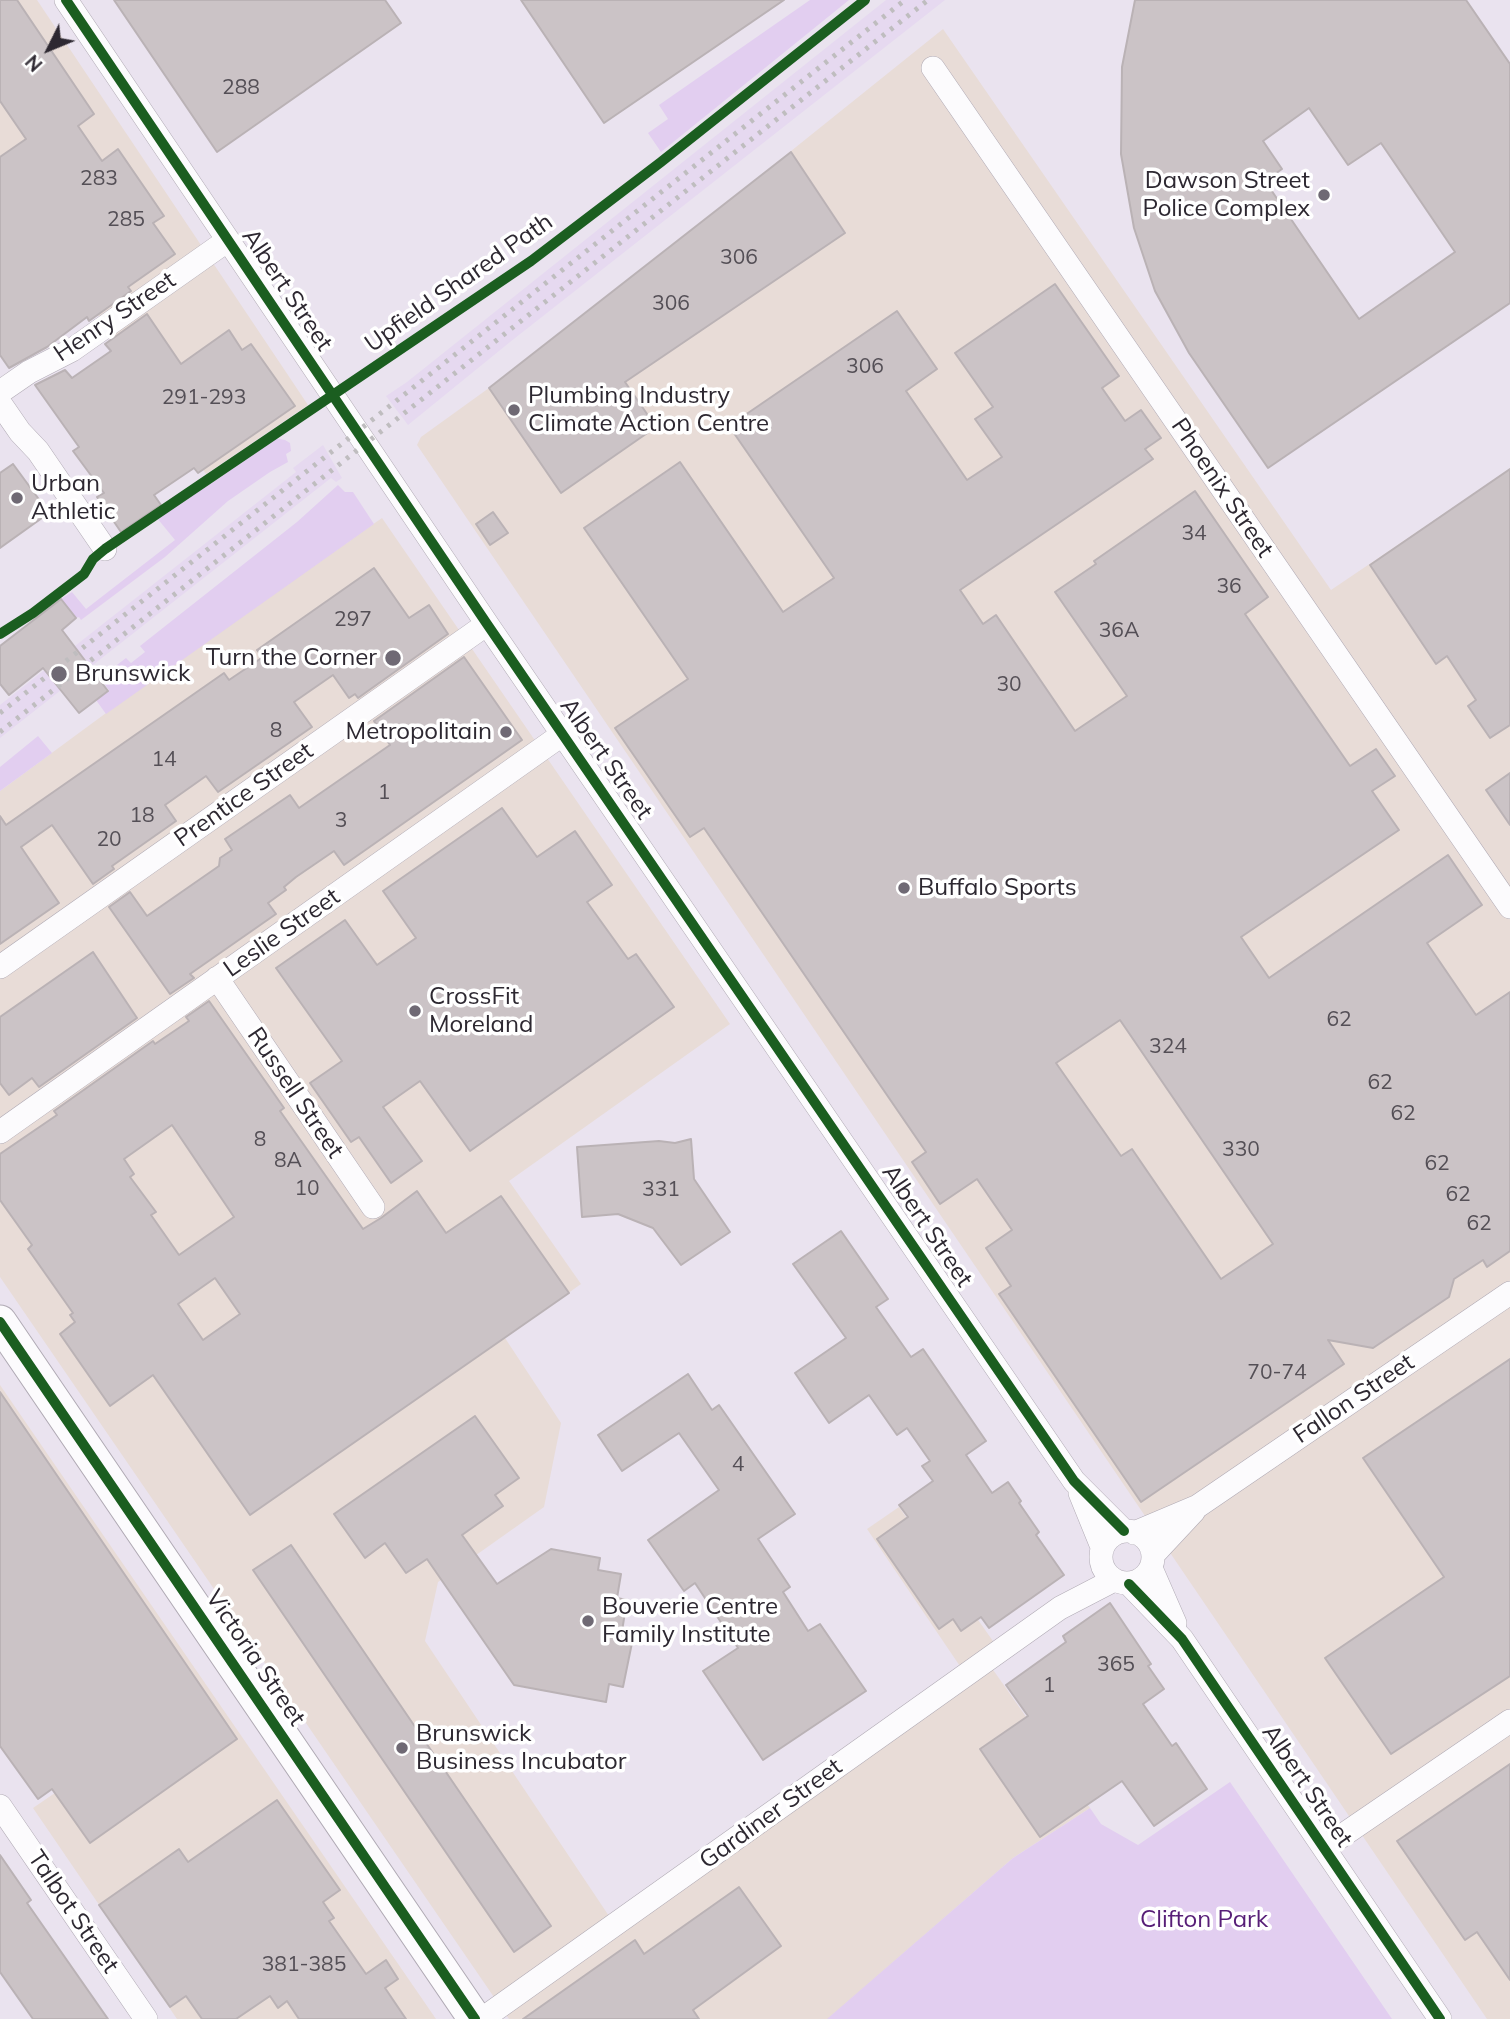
<!DOCTYPE html>
<style>
body{margin:0}
#map{position:relative;width:1510px;height:2019px;overflow:hidden;background:#eae3ef;font-family:Mulish,sans-serif}
canvas{display:block}
.north{position:absolute;left:14px;top:14px;width:70px;height:70px;-webkit-text-stroke:5px #fff;paint-order:stroke;rotate:227deg;font-size:19px;font-weight:700;line-height:28px;text-align:center;color:#2d2831}
.north::after{content:'';display:block;margin:auto;width:24px;height:32px;background:#2d2831;clip-path:polygon(50% 0,100% 100%,50% 72%,0 100%)}
</style>
<div id="map">
<canvas width="1510" height="2019"></canvas>
<div class="north">N</div>
</div>
<script>
const c = document.querySelector('canvas').getContext('2d');
c.lineJoin = 'round';
function fill(path, color) {
  c.fillStyle = color;
  c.fill(path, 'evenodd');
}
function poly(rows) {
  const path = new Path2D();
  for (const r of rows) {
    if (r.length === 3) {
      path.moveTo(r[0] + r[2], r[1]);
      path.arc(r[0], r[1], r[2], 0, 2 * Math.PI);
      continue;
    }
    path.moveTo(r[0], r[1]);
    for (let i = 2; i < r.length; i += 2) path.lineTo(r[i], r[i + 1]);
  }
  return path;
}
function trace(path, color, width, dash) {
  c.strokeStyle = color;
  c.lineWidth = width;
  c.lineCap = dash ? 'butt' : 'round';
  c.setLineDash(dash || []);
  c.stroke(path);
}
function label(font, color, halo, rows, align = 'center') {
  c.font = font + ' Mulish,sans-serif';
  c.lineWidth = 7;
  c.setLineDash([]);
  c.textBaseline = 'middle';
  c.strokeStyle = halo;
  c.fillStyle = color;
  for (const [text, x, y, turn = 0] of rows) {
    c.save();
    c.translate(x, y);
    c.rotate((+turn || 0) * Math.PI / 180);
    c.textAlign = isNaN(turn) ? turn : align;
    if (halo) c.strokeText(text, 0, 0);
    c.fillText(text, 0, 0);
    c.restore();
  }
}
const commercial = poly([
 [0,0,37,0,308,405,206,474,0,171],
 [943,29,1331,590,1510,469,1510,2019,1487,2019,417,445,421,437,489,388,725,204],
 [382,518,730,1024,509,1181,581,1284,505,1338,561,1423,544,1507,438,1582,425,1641,617,1928,968,1678,867,1529,899,1507,1002,1654,989,1664,1090,1808,1013,1858,828,2019,509,2019,0,1277,0,791,170,666],
 [0,1385,436,2019,177,2019,33,1808,119,1749,0,1684]
]);
const built = poly([
 [886,0,945,0,510,342,408,425,386,396,407,382],
 [323,445,342,478,336,482,331,478,0,738,0,705,296,472,293,468]
]);
const green = poly([
 [810,0,849,0,661,152,648,133,668,119,659,105],
 [274,438,285,440,290,443,291,451,286,454,288,462,270,472,228,501,165,557,81,620,79,617,76,618,61,599,72,592,86,609,175,540,157,518,221,477],
 [338,485,345,492,353,492,374,524,106,714,96,700,109,690,100,678,126,658,131,663,145,652,140,646,297,522],
 [38,736,52,753,0,791,0,767],
 [1230,1782,1392,2019,827,2019,1013,1858,1090,1808,1101,1824,1138,1845]
]);
const building = poly([
 [0,0,17,0,94,114,78,126,102,161,118,149,164,216,153,223,175,254,128,287,131,291,89,321,87,317,47,347,9,368,0,355,0,157,26,139,0,101,0,0],
 [114,0,385,0,401,23,217,152,114,0],
 [521,0,784,0,604,123,521,0],
 [1135,0,1466,0,1510,64,1510,303,1268,468,1189,353,1155,291,1134,228,1121,154,1122,67,1135,0],
 [1309,108,1348,165,1381,143,1455,252,1359,319,1265,181,1282,169,1263,141,1309,108],
 [791,152,845,233,625,382,656,427,561,493,489,388,791,152],
 [1055,284,1119,376,1102,388,1125,421,1141,410,1161,438,1145,449,1153,459,960,590,983,624,996,615,1075,731,1127,696,1055,592,1096,564,1094,561,1195,491,1268,597,1245,614,1350,766,1376,749,1395,776,1372,791,1399,830,1241,937,1269,978,1448,855,1482,905,1427,943,1476,1015,1510,992,1510,1251,1487,1267,1483,1260,1454,1279,1449,1297,1373,1348,1328,1340,1344,1364,1141,1502,999,1294,1011,1286,986,1248,1012,1230,977,1179,940,1204,912,1162,926,1152,704,828,690,837,615,728,688,679,584,528,680,462,783,612,834,578,729,426,897,311,937,369,906,391,967,480,1002,457,975,419,993,407,955,353,1055,284],
 [1120,1020,1273,1244,1221,1279,1132,1149,1121,1156,1056,1063,1120,1020],
 [147,314,181,364,229,330,242,350,251,344,295,406,198,473,194,468,154,495,161,505,121,532,97,497,104,493,73,451,79,447,35,385,65,370,72,378,111,351,105,344,147,314],
 [13,464,49,513,0,548,0,473,13,464],
 [1510,469,1510,725,1490,738,1468,706,1476,700,1447,656,1436,664,1370,565,1510,469],
 [493,512,508,533,490,545,476,524,493,512],
 [374,568,409,618,429,605,448,634,358,698,355,694,349,698,333,675,294,702,312,727,218,792,206,776,165,805,176,821,112,866,114,869,93,884,52,825,21,847,59,903,0,944,0,816,6,825,224,673,229,680,263,657,257,650,374,568],
 [61,599,76,618,62,630,108,691,79,713,43,668,9,695,0,684,0,646,61,599],
 [464,657,522,740,344,865,334,851,296,877,284,887,286,890,268,903,276,914,190,974,194,978,170,994,109,907,130,892,147,916,219,866,220,858,232,850,225,839,290,795,299,808,390,745,374,721,464,657],
 [1510,773,1510,825,1486,790,1510,773],
 [502,808,537,857,575,831,612,885,587,902,628,959,636,954,674,1007,470,1151,420,1081,383,1107,422,1161,391,1183,359,1137,351,1142,310,1083,342,1061,276,968,345,920,377,965,416,938,383,891,502,808],
 [93,952,137,1018,39,1087,32,1078,9,1095,0,1083,0,1017,93,952],
 [209,1001,284,1108,280,1111,363,1229,381,1218,417,1191,446,1233,501,1196,569,1293,250,1515,153,1375,110,1406,60,1334,75,1322,70,1315,73,1313,28,1249,32,1245,0,1200,0,1154,57,1115,54,1111,153,1041,155,1044,189,1021,186,1017,209,1001],
 [172,1125,234,1217,179,1255,151,1215,156,1212,130,1177,134,1174,124,1159,172,1125],
 [215,1278,240,1314,203,1340,178,1304,215,1278],
 [691,1139,694,1179,730,1232,681,1265,653,1228,618,1214,582,1217,577,1147,659,1141,675,1143,691,1139],
 [841,1231,888,1299,876,1307,911,1357,923,1349,986,1441,966,1455,992,1493,1008,1482,1021,1501,1019,1503,1039,1532,1036,1535,1064,1575,989,1628,981,1617,961,1631,953,1619,939,1629,877,1539,908,1517,899,1505,933,1481,922,1466,930,1461,907,1428,897,1435,869,1395,829,1423,795,1373,846,1338,793,1264,841,1231],
 [1510,1359,1510,1676,1391,1754,1325,1658,1444,1577,1363,1458,1510,1359],
 [688,1374,712,1410,719,1405,795,1514,758,1539,790,1587,783,1592,808,1631,820,1624,866,1691,763,1760,703,1671,738,1648,695,1583,684,1591,648,1540,719,1490,679,1433,622,1471,598,1435,688,1374],
 [0,1392,237,1739,90,1843,52,1789,38,1799,0,1746,0,1392],
 [475,1416,519,1478,495,1495,503,1506,462,1535,497,1584,551,1549,600,1558,598,1570,621,1574,617,1598,627,1600,622,1631,634,1633,623,1687,609,1684,606,1702,514,1685,427,1559,406,1573,385,1543,365,1558,334,1514,475,1416],
 [291,1545,551,1926,514,1952,253,1570,291,1545],
 [1110,1603,1151,1664,1148,1666,1164,1689,1143,1704,1172,1746,1176,1743,1207,1789,1154,1826,1122,1781,1040,1837,980,1749,1028,1716,1006,1685,1066,1642,1063,1636,1110,1603],
 [1510,1764,1510,1980,1477,1932,1465,1940,1397,1841,1510,1764],
 [277,1800,340,1890,323,1902,334,1918,329,1921,366,1974,386,1960,398,1979,385,1988,406,2019,299,2019,287,2001,278,2008,270,1996,236,2019,202,2019,186,1996,170,2007,99,1905,179,1849,188,1862,277,1800],
 [0,1855,31,1900,27,1903,108,2019,33,2019,0,1972,0,1855],
 [739,1887,781,1946,693,2010,699,2019,523,2019,635,1940,644,1954,739,1887]
]);
const street = poly([
 [66,0,487,624,1074,1481,1124,1531],
 [933,68,1510,907],
 [0,392,29,372,72,350,228,240],
 [0,403,20,432,38,451,105,549],
 [0,967,487,624],
 [217,978,373,1207],
 [0,1132,563,734],
 [1080,1493,1102,1547],
 [1127,1557,26],
 [1134,1533,1198,1506,1510,1293],
 [1153,1555,1194,1511],
 [1151,1568,1175,1623],
 [1129,1584,1182,1639,1440,2019],
 [0,1806,146,2019],
 [1324,1848,1510,1721],
 [482,2019,1060,1608,1114,1580]
]);
const secondary = poly([
 [0,1322,475,2019]
]);
const rail = poly([
 [0,713,905,0],
 [0,732,928,0]
]);
const cycleway = poly([
 [66,0,487,624,1074,1481,1124,1531],
 [0,634,33,613,84,574,93,559,105,549,531,261,661,162,865,0],
 [0,1322,475,2019],
 [1129,1584,1182,1639,1440,2019]
]);
const markers = [
 [1324,195,7,"#6f6974"],
 [514,410,7,"#6f6974"],
 [17,498,7,"#6f6974"],
 [393,658,9,"#6f6974"],
 [59,674,9,"#6f6974"],
 [506,732,7,"#6f6974"],
 [904,888,7,"#6f6974"],
 [415,1011,7,"#6f6974"],
 [588,1621,7,"#6f6974"],
 [402,1748,7,"#6f6974"]
];
const numberNames = [
 ["288",241,88],
 ["283",99,179],
 ["285",126,220],
 ["306",739,258],
 ["306",671,304],
 ["306",865,367],
 ["291-293",204,398],
 ["34",1194,534],
 ["36",1229,587],
 ["297",353,620],
 ["36A",1119,631],
 ["30",1009,685],
 ["8",276,731],
 ["14",164,760],
 ["1",384,793],
 ["18",142,816],
 ["3",341,821],
 ["20",109,840],
 ["62",1339,1020],
 ["324",1168,1047],
 ["62",1380,1083],
 ["62",1403,1114],
 ["8",260,1140],
 ["330",1241,1150],
 ["8A",288,1161],
 ["62",1437,1164],
 ["10",307,1189],
 ["331",661,1190],
 ["62",1458,1195],
 ["62",1479,1224],
 ["70-74",1277,1373],
 ["4",738,1465],
 ["365",1116,1665],
 ["1",1049,1686],
 ["381-385",304,1965]
];
const poiNames = [
 ["Dawson Street",1310,181,"right"],
 ["Police Complex",1310,209,"right"],
 ["Plumbing Industry",528,396],
 ["Climate Action Centre",528,424],
 ["Urban",31,484],
 ["Athletic",31,512],
 ["Turn the Corner",377,658,"right"],
 ["Brunswick",75,674],
 ["Metropolitain",492,732,"right"],
 ["Buffalo Sports",918,888],
 ["CrossFit",429,997],
 ["Moreland",429,1025],
 ["Bouverie Centre",602,1607],
 ["Family Institute",602,1635],
 ["Brunswick",416,1734],
 ["Business Incubator",416,1762]
];
const streetNames = [
 ["Upfield Shared Path",459,283,-35],
 ["Albert Street",287,290,56],
 ["Henry Street",115,317,-34],
 ["Phoenix Street",1222,488,56],
 ["Albert Street",606,759,55],
 ["Prentice Street",244,795,-35],
 ["Leslie Street",282,933,-35],
 ["Russell Street",295,1093,56],
 ["Albert Street",927,1226,56],
 ["Fallon Street",1354,1399,-34],
 ["Victoria Street",255,1658,56],
 ["Albert Street",1307,1786,56],
 ["Gardiner Street",771,1814,-36],
 ["Talbot Street",73,1912,56]
];
const parkNames = [
 ["Clifton Park",1204,1920]
];
fill(commercial, '#e8dcd7');
fill(built, '#e6d9f0');
fill(green, '#e2cef0');
fill(building, '#cbc3c6');
trace(building, '#bab2b5', 2);
trace(street, '#b0aab4', 24);
trace(secondary, '#b0aab4', 35);
trace(street, '#fcfbfd', 23);
trace(secondary, '#fcfbfd', 33);
trace(rail, '#bfbdbf', 5, [3.5, 7]);
trace(cycleway, '#1b5e20', 10);
for (const [x, y, r, color] of markers) {
  const dot = new Path2D();
  dot.arc(x, y, r, 0, 2 * Math.PI);
  c.fillStyle = color;
  c.fill(dot);
  trace(dot, '#fff', 2.5);
}
label('21px', '#544f56', null, numberNames);
label('24px', '#2d2831', '#fff', poiNames, 'left');
label('24px', '#2d2831', '#fff', streetNames);
label('24px', '#571e77', '#fff', parkNames);
</script>
